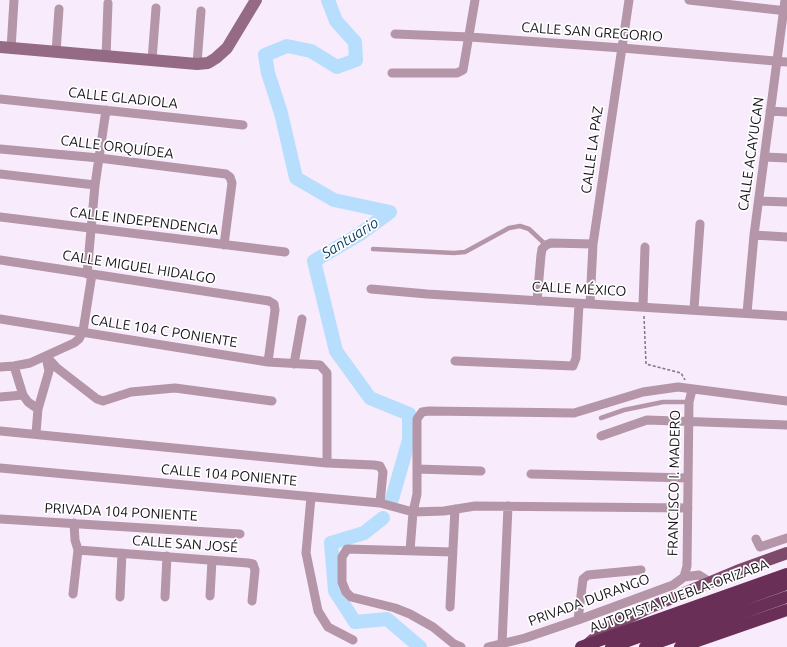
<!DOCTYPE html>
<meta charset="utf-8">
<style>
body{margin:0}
canvas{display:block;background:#f8ebfc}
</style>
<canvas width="787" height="647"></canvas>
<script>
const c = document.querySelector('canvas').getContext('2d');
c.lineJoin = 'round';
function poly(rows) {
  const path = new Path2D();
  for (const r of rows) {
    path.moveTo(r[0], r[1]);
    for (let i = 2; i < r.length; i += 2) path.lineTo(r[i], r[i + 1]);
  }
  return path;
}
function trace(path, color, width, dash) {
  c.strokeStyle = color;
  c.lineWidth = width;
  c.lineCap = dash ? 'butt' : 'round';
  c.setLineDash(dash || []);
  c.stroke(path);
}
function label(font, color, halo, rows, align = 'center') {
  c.font = font + ' Ubuntu,sans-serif';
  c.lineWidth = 3.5;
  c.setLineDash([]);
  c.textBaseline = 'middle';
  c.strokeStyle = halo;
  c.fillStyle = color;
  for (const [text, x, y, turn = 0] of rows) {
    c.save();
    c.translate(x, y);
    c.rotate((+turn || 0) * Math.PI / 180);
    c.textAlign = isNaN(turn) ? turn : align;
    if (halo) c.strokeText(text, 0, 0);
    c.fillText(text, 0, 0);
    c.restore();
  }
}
const river = poly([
 [328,0,336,21,355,42,356,60,337,67,311,51,287,46,265,55,268,73,281,113,296,178,334,200,390,212,360,234,314,261,336,351,370,398,409,414,409,440,392,499],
 [383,518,364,533,331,543,335,591,355,622,387,619,420,647]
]);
const path = poly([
 [644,316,646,364,681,373,685,380]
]);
const lane = poly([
 [373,249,454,253,465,252,509,228,520,226,529,229,546,245],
 [601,418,624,410,663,402,689,402]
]);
const street = poly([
 [689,0,787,11],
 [395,34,470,37,622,48,787,62],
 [11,49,14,0],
 [56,52,59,9],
 [106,57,108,3],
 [152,60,156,8],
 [197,64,201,11],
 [392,73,457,73,463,70,475,0],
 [0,99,243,125],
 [770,111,787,112],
 [0,149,99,158,226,174,230,177,232,183,224,245],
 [765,157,787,158],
 [0,174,95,185],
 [759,201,787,202],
 [0,217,285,252],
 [754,235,787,237],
 [0,260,269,301,274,304,275,310,268,362],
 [87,274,95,185,106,110],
 [371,289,427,294,787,316],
 [537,301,541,255,542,249,546,245,551,243,593,244],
 [590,304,593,244,629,0],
 [643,306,645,247],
 [694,309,700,224],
 [747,313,754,235,785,0],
 [0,319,268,362,320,365,327,373,327,463],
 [46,356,57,368,97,399,103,401,131,392,175,388,272,401],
 [455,361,573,366,576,358,579,304],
 [294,364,302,319],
 [14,366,23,395,28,402,38,409],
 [0,367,14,366,30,363,74,343,79,339,83,331,92,274],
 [0,397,23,395],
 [0,431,327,463,374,465,380,466,383,472,380,503],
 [36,433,38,409,49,371,46,357],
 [601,436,647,420,787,425],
 [0,468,380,503,413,512,444,511,475,506,688,508],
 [417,469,481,471],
 [531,474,688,478],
 [311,497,306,553,318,611,328,627,353,640],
 [0,519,240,534],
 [756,539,760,547,787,538],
 [78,550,248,563,253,564,255,570,252,601],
 [410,551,413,512,417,494,417,419,422,412,429,411,574,413,643,392,678,387,787,401],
 [453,552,347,549,342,557,342,582,346,592,351,597,395,608,410,614,433,627,454,644,461,647],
 [684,577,687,566,689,402,692,390],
 [73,594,78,550,75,540,74,523],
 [210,596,212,560],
 [120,597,122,553],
 [165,597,167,556],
 [450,607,455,509],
 [578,620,583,579,588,575,641,570],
 [502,644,508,506],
 [488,647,525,638,578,620,673,585,684,577,699,575,710,582]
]);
const secondary = poly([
 [0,47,197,64,208,63,216,58,227,48,256,0]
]);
const primary = poly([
 [587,645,605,629,646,609,737,571,787,553]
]);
const highway = poly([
 [581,647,787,574],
 [611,647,787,584],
 [645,647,787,597],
 [680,647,787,610]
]);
const streetNames = [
 ["CALLE SAN GREGORIO",592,32,4],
 ["CALLE GLADIOLA",123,98,6],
 ["CALLE ORQUÍDEA",117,147,7],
 ["CALLE LA PAZ",592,150,-82],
 ["CALLE ACAYUCAN",751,154,-82],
 ["CALLE INDEPENDENCIA",144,221,7],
 ["CALLE MIGUEL HIDALGO",139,267,9],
 ["CALLE MÉXICO",579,289,3],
 ["CALLE 104 C PONIENTE",164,331,9],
 ["CALLE 104 PONIENTE",229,475,5],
 ["FRANCISCO I. MADERO",674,483,-89],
 ["PRIVADA 104 PONIENTE",121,512,3],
 ["CALLE SAN JOSÉ",185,544,4],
 ["AUTOPISTA PUEBLA-ORIZABA",679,596,-20],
 ["PRIVADA DURANGO",589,600,-20]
];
const waterNames = [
 ["Santuario",350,238,-32]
];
trace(river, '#b8defd', 14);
trace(path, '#7f7782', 1.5, [3, 2]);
trace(lane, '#b496a8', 4.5);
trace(street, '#b496a8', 9);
trace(secondary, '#956a85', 12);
trace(primary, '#7d4a6c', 12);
trace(highway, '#692f56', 12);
label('14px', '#161218', '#fff', streetNames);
label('italic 15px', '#0e3f60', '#fff', waterNames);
</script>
